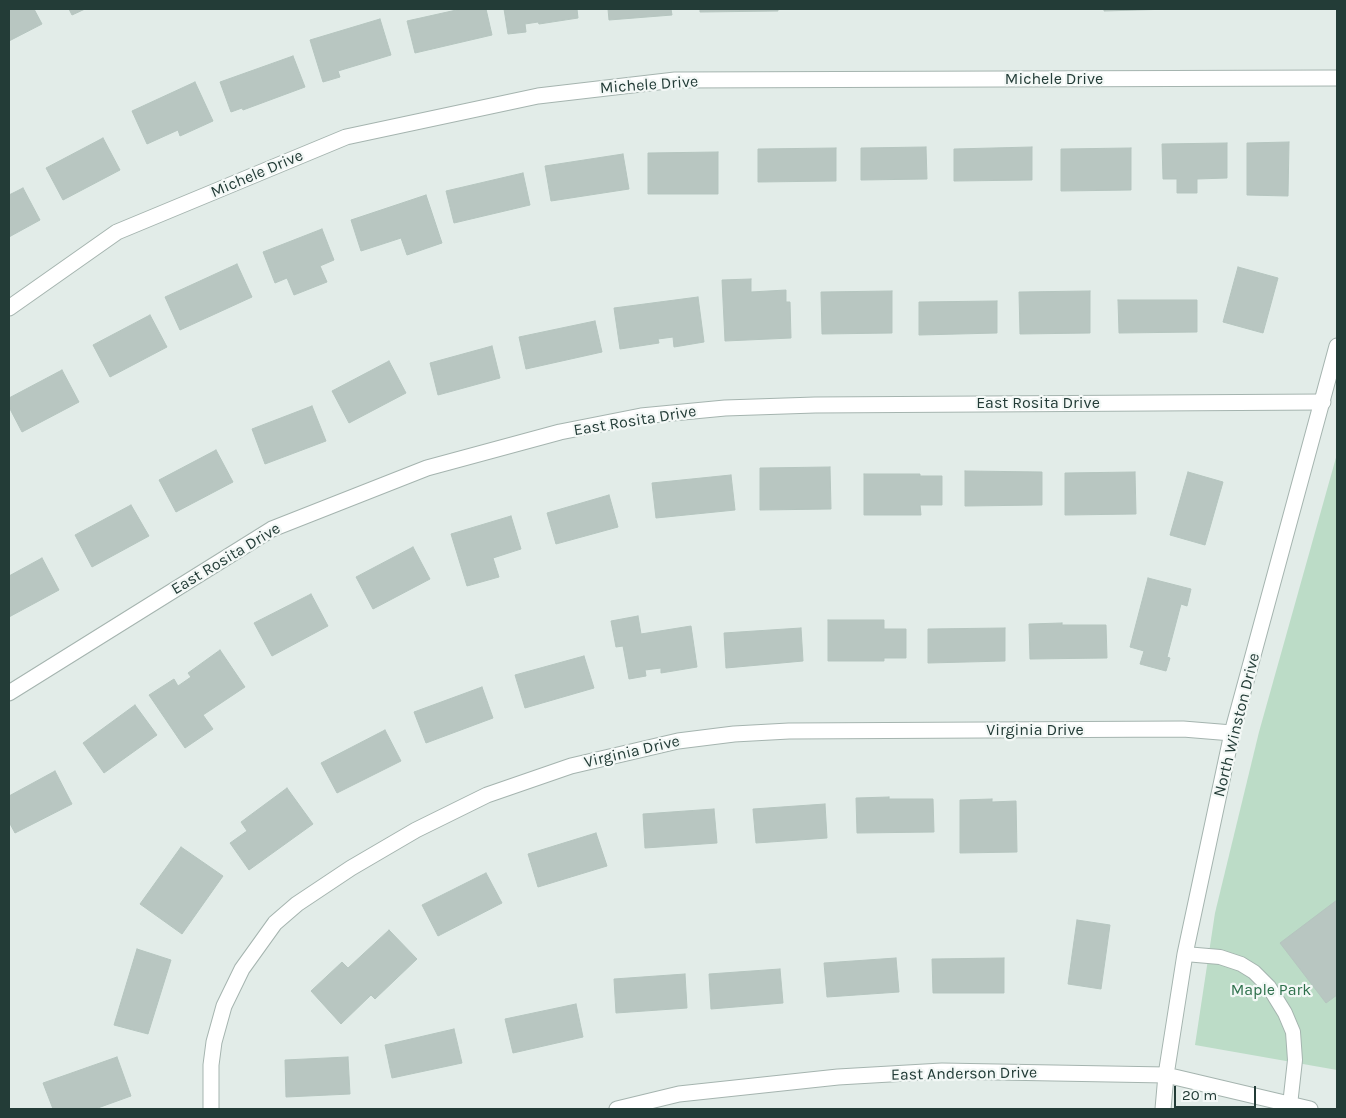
<!DOCTYPE html>
<style>
body{margin:0}
#map{position:relative;width:1346px;height:1118px;overflow:hidden;background:#e2ece8;font-family:Karla,sans-serif}
canvas{display:block}
.frame{position:absolute;inset:0;border:10px solid #233c37;pointer-events:none}
.scale{position:absolute;left:1174px;top:1086px;width:82px;height:22px;box-sizing:border-box;border:2px solid #233c37;border-top:0;padding-left:6px;font-size:15px;line-height:18px;white-space:nowrap;color:#233c37;-webkit-text-stroke:4px #f3f8f6;paint-order:stroke}
</style>
<div id="map">
<canvas width="1346" height="1118"></canvas>
<div class="frame"></div>
<div class="scale">20 m</div>
</div>
<script>
const c = document.querySelector('canvas').getContext('2d');
c.lineJoin = 'round';
function fill(path, color) {
  c.fillStyle = color;
  c.fill(path, 'evenodd');
}
function poly(rows) {
  const path = new Path2D();
  for (const r of rows) {
    path.moveTo(r[0], r[1]);
    for (let i = 2; i < r.length; i += 2) path.lineTo(r[i], r[i + 1]);
  }
  return path;
}
function trace(path, color, width, dash) {
  c.strokeStyle = color;
  c.lineWidth = width;
  c.lineCap = dash ? 'butt' : 'round';
  c.setLineDash(dash || []);
  c.stroke(path);
}
function label(font, color, halo, rows, align = 'center') {
  c.font = font + ' Karla,sans-serif';
  c.lineWidth = 4.5;
  c.setLineDash([]);
  c.textBaseline = 'middle';
  c.strokeStyle = halo;
  c.fillStyle = color;
  for (const [text, x, y, turn = 0] of rows) {
    c.save();
    c.translate(x, y);
    c.rotate((+turn || 0) * Math.PI / 180);
    c.textAlign = isNaN(turn) ? turn : align;
    if (halo) c.strokeText(text, 0, 0);
    c.fillText(text, 0, 0);
    c.restore();
  }
}
const green = poly([
 [1337,454,1337,1070,1195,1045,1215,913,1259,732]
]);
const building = poly([
 [9,9,34,9,42,24,9,41,9,9],
 [69,9,85,9,72,15,69,9],
 [461,9,486,9,492,35,415,53,407,21,461,9],
 [504,9,577,9,578,18,539,24,538,22,525,24,526,32,508,34,504,9],
 [608,9,671,9,672,15,609,20,608,9],
 [700,9,778,9,778,11,700,12,700,9],
 [1104,9,1171,9,1104,11,1104,9],
 [380,19,391,55,338,71,340,77,323,82,310,40,380,19],
 [293,56,305,87,243,110,242,108,231,112,220,82,293,56],
 [195,82,213,121,180,136,178,130,147,144,132,111,195,82],
 [103,138,120,170,63,200,46,168,103,138],
 [1289,142,1288,196,1247,195,1247,143,1289,142],
 [1227,143,1227,178,1197,179,1197,193,1177,193,1177,179,1163,179,1162,144,1227,143],
 [926,147,927,179,861,180,861,148,926,147],
 [1032,147,1032,180,954,181,954,149,1032,147],
 [836,148,836,181,758,182,758,149,836,148],
 [1131,148,1131,190,1061,191,1061,149,1131,148],
 [718,152,718,194,648,194,648,153,718,152],
 [623,154,629,189,551,201,545,166,623,154],
 [523,173,530,205,454,223,446,191,523,173],
 [23,188,40,220,9,237,9,195,23,188],
 [426,195,442,243,407,255,401,238,361,251,351,220,426,195],
 [322,229,334,260,320,266,327,282,294,295,287,278,275,283,263,252,322,229],
 [237,264,252,297,180,330,165,297,237,264],
 [1238,267,1278,278,1263,333,1223,322,1238,267],
 [751,279,751,292,786,290,786,302,790,302,791,338,725,341,722,280,751,279],
 [892,291,892,333,822,334,821,292,892,291],
 [1090,291,1090,333,1020,334,1019,292,1090,291],
 [698,297,704,342,674,347,673,337,658,339,659,343,620,349,614,308,698,297],
 [1118,300,1197,300,1197,332,1119,333,1118,300],
 [997,301,997,333,919,335,919,302,997,301],
 [150,315,167,347,110,377,93,345,150,315],
 [595,321,602,352,526,369,519,337,595,321],
 [492,346,500,378,438,395,430,363,492,346],
 [389,361,406,393,349,423,332,391,389,361],
 [62,370,79,402,22,432,9,407,9,398,62,370],
 [312,406,326,441,265,464,252,429,312,406],
 [216,450,233,482,176,512,159,480,216,450],
 [830,467,831,509,760,510,760,468,830,467],
 [965,471,1042,472,1042,505,965,506,965,471],
 [1135,472,1136,514,1065,515,1065,473,1135,472],
 [1188,472,1223,482,1205,545,1170,535,1188,472],
 [864,474,920,474,920,476,942,476,942,505,920,505,921,515,864,515,864,474],
 [731,475,735,510,656,518,652,483,731,475],
 [609,495,618,527,556,544,547,513,609,495],
 [131,505,149,536,92,567,75,535,131,505],
 [511,516,521,549,493,558,499,577,467,586,451,534,511,516],
 [413,547,430,579,373,609,356,577,413,547],
 [42,558,59,590,9,617,9,576,42,558],
 [1148,578,1191,589,1187,606,1181,604,1167,657,1170,658,1166,671,1140,664,1144,651,1130,647,1148,578],
 [311,594,328,626,272,656,254,623,311,594],
 [638,616,641,634,691,626,697,667,661,673,661,668,645,670,646,676,629,679,623,646,616,647,611,621,638,616],
 [828,620,884,620,884,629,906,629,906,658,884,658,884,661,828,661,828,620],
 [1062,623,1062,625,1106,625,1107,658,1030,659,1029,624,1062,623],
 [801,628,803,661,726,668,724,633,801,628],
 [1005,628,1005,661,928,663,928,629,1005,628],
 [220,650,245,687,203,715,213,729,185,748,149,695,174,679,178,686,191,677,188,673,220,650],
 [584,656,594,688,525,708,515,675,584,656],
 [482,687,493,718,426,743,414,712,482,687],
 [135,705,157,735,104,773,83,743,135,705],
 [385,730,401,761,337,793,321,763,385,730],
 [55,771,72,804,15,833,9,822,9,796,55,771],
 [287,788,313,824,249,870,230,843,247,831,241,822,287,788],
 [889,797,889,799,933,799,934,832,857,833,856,798,889,797],
 [992,799,992,802,1016,801,1017,852,960,853,960,800,992,799],
 [825,804,827,838,756,843,753,809,825,804],
 [714,809,717,843,645,848,643,814,714,809],
 [596,833,607,866,538,887,528,854,596,833],
 [181,847,223,876,182,934,140,904,181,847],
 [486,873,502,903,438,936,422,905,486,873],
 [1337,900,1337,995,1326,1003,1280,943,1337,900],
 [1077,920,1110,925,1101,989,1068,984,1077,920],
 [389,930,417,959,375,999,371,995,341,1024,311,991,342,962,348,968,389,930],
 [137,949,171,960,148,1034,114,1025,137,949],
 [896,958,899,992,827,997,824,963,896,958],
 [1004,958,1004,993,933,993,932,959,1004,958],
 [780,969,783,1003,711,1009,709,974,780,969],
 [685,974,687,1008,616,1013,614,979,685,974],
 [576,1004,583,1037,513,1053,505,1019,576,1004],
 [454,1029,462,1063,392,1078,385,1045,454,1029],
 [117,1057,131,1096,95,1109,53,1109,43,1083,117,1057],
 [348,1057,350,1094,286,1097,285,1060,348,1057]
]);
const service = poly([
 [1185,954,1220,957,1241,964,1254,972,1269,987,1285,1013,1293,1032,1295,1060,1290,1105]
]);
const minor = poly([
 [9,308,117,232,346,137,538,96,675,80,1337,78],
 [9,693,272,529,427,468,560,432,641,416,725,408,815,405,1323,402],
 [211,1109,211,1065,214,1042,224,1006,242,969,275,923,297,904,351,868,416,830,487,795,571,766,678,741,734,734,789,731,1183,729,1232,733],
 [1163,1109,1166,1075]
]);
const tertiary = poly([
 [1166,1075,1185,954,1232,733,1337,346],
 [617,1109,679,1094,838,1077,942,1071,1166,1075,1310,1109]
]);
const streetNames = [
 ["Michele Drive",1054,79],
 ["Michele Drive",649,85,-4],
 ["Michele Drive",257,174,-23],
 ["East Rosita Drive",1038,403],
 ["East Rosita Drive",635,421,-9],
 ["East Rosita Drive",226,559,-31],
 ["North Winston Drive",1237,725,-76],
 ["Virginia Drive",1035,730],
 ["Virginia Drive",632,752,-13],
 ["East Anderson Drive",964,1074,-1]
];
const parkNames = [
 ["Maple Park",1271,990]
];
fill(green, '#bcdcc7');
fill(building, '#b8c6c1');
trace(building, '#b5c5bf', 1);
trace(service, '#a5b4af', 16);
trace(minor, '#a5b4af', 17);
trace(tertiary, '#a5b4af', 17);
trace(service, '#fff', 14);
trace(minor, '#fff', 15);
trace(tertiary, '#fff', 15);
label('16px', '#233c37', '#f3f8f6', streetNames);
label('16px', '#2f714d', '#f3f8f6', parkNames);
</script>
